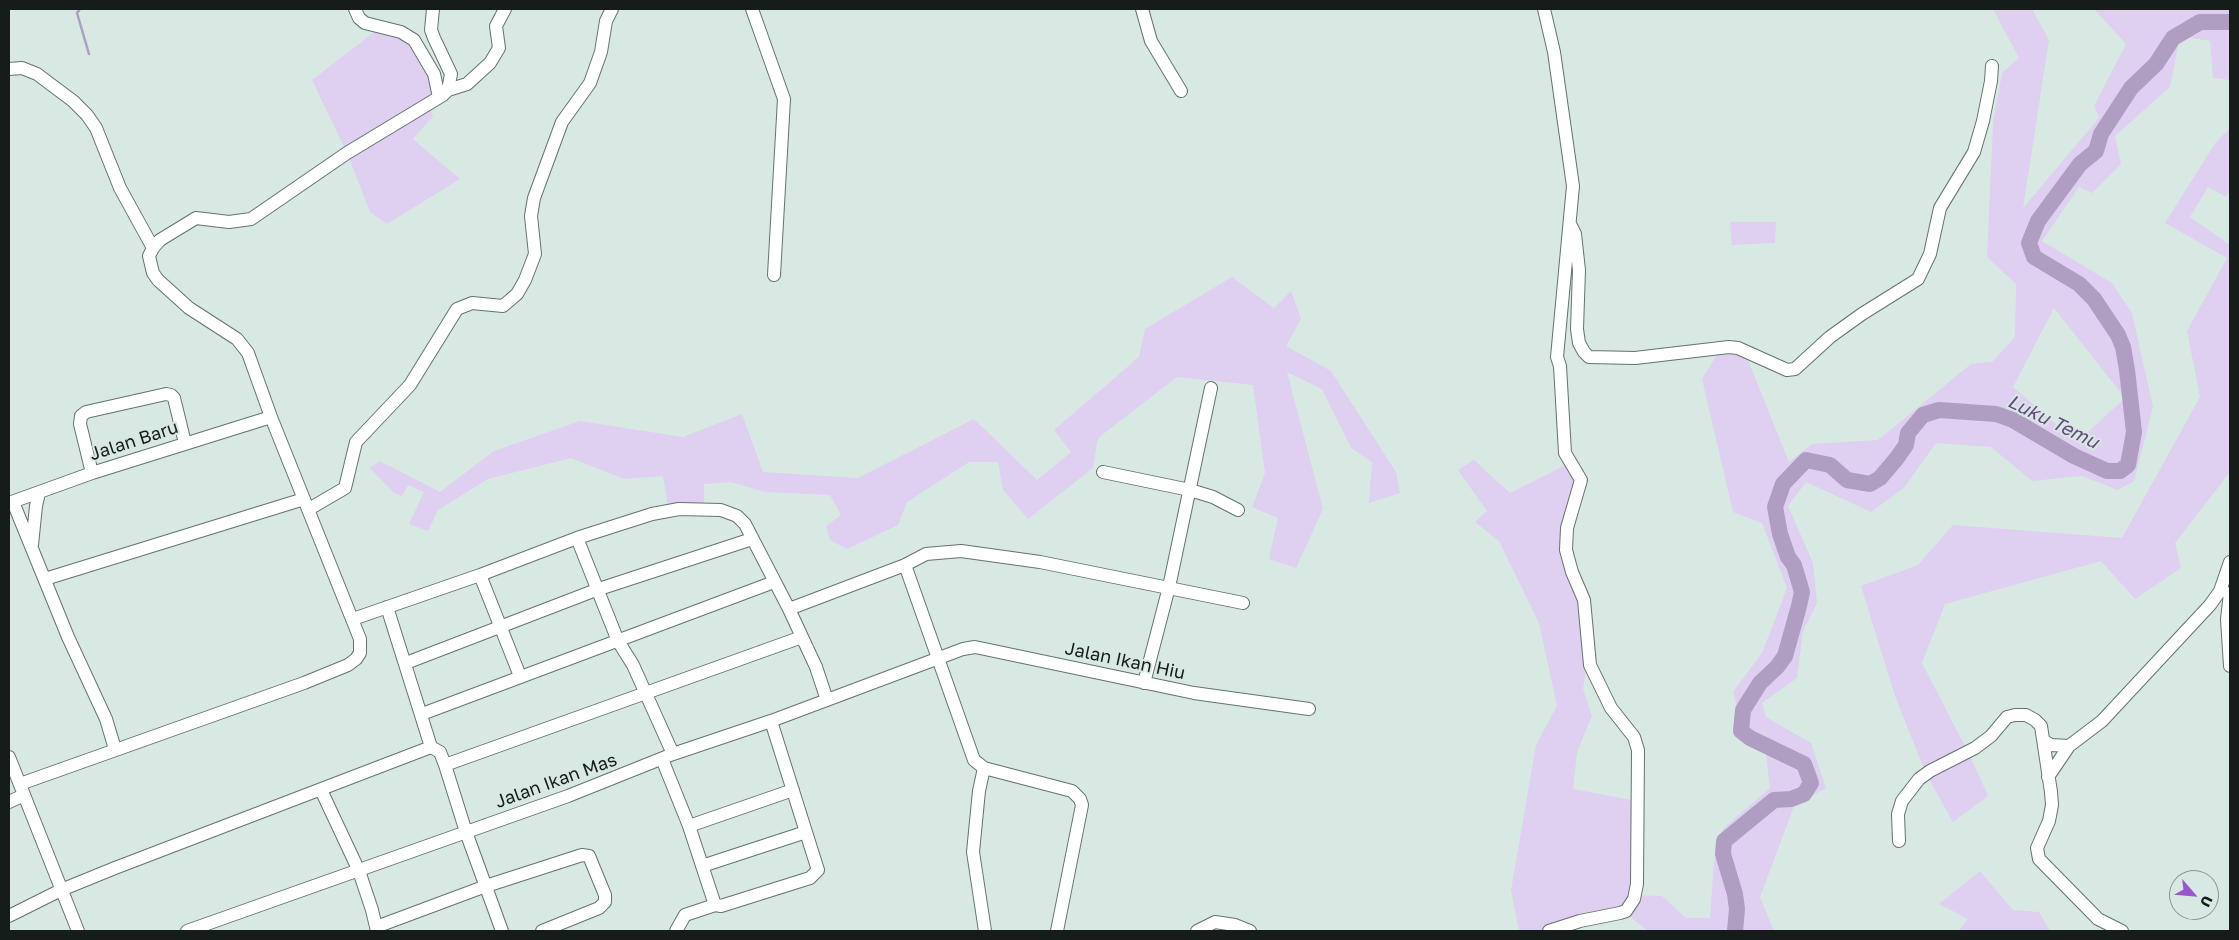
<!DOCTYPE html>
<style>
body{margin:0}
#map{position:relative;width:2239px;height:940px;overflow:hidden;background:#d8e9e4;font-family:"Golos Text",sans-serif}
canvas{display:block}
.frame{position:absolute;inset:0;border:10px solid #161c1a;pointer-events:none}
.north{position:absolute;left:2169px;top:870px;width:50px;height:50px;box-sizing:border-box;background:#d8e9e4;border:1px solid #8a9793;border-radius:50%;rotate:117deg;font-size:14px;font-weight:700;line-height:20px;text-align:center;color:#161c1a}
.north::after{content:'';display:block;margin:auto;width:18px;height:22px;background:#9857cd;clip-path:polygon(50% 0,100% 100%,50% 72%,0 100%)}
</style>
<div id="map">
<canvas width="2239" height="940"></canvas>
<div class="frame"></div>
<div class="north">U</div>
</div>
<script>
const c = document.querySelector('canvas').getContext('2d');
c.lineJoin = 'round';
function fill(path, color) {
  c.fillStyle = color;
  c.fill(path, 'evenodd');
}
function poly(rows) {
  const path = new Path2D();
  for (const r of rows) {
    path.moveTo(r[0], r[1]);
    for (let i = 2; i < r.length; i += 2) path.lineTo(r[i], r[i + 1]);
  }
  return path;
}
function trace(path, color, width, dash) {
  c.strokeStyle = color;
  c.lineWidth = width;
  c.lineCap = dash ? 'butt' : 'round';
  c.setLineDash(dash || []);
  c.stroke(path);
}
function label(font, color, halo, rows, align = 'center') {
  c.font = font + ' "Golos Text",sans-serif';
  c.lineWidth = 4;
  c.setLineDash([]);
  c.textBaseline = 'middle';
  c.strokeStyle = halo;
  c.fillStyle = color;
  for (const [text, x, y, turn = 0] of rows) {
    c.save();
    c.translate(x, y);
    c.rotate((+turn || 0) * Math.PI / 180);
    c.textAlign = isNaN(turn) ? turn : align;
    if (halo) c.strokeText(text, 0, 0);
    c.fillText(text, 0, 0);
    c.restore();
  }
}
const green = poly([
 [1993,9,2032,9,2049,40,2023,208,2099,118,2094,106,2126,44,2094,9,2230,10,2230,80,2213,78,2210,41,2180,36,2170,87,2115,136,2121,164,2092,193,2079,187,2042,241,2112,283,2132,313,2153,407,2134,481,2118,490,2082,476,2032,481,1991,447,1936,443,1904,488,1871,512,1806,482,1788,506,1813,563,1817,603,1803,631,1797,678,1762,703,1766,717,1811,743,1826,788,1794,806,1760,897,1774,931,1648,931,1620,909,1545,931,1519,931,1511,890,1536,745,1557,706,1539,623,1499,541,1475,522,1487,511,1458,470,1474,460,1510,493,1564,466,1577,476,1567,524,1579,592,1587,665,1583,689,1592,716,1577,752,1573,789,1632,800,1632,895,1662,896,1686,918,1710,918,1714,861,1723,829,1770,788,1766,754,1745,738,1733,692,1762,653,1787,588,1762,523,1733,512,1702,379,1723,345,1742,345,1789,462,1812,444,1878,440,1971,364,1992,362,2015,337,2016,284,1987,257,1993,123,2002,73,2019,58],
 [2054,308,2125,398,2077,442,2013,387],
 [377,30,401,32,434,78,437,98,428,104,433,116,413,139,460,179,387,224,370,212,347,153,312,80],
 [2230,128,2230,190,2226,197,2208,187,2190,217,2230,245,2230,472,2175,543,2181,568,2135,599,2101,561,1945,604,1922,663,1970,756,1988,796,1953,822,1926,774,1895,696,1861,586,1918,565,1953,525,2122,538,2200,397,2187,331,2227,258,2165,223,2216,142],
 [1730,222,1776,222,1775,243,1732,245],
 [1232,277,1274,308,1291,291,1301,319,1286,346,1331,371,1396,472,1400,493,1369,503,1372,462,1351,448,1322,389,1287,372,1323,509,1296,568,1269,559,1278,518,1252,507,1265,473,1253,385,1177,377,1098,438,1093,468,1028,519,1003,490,998,462,969,462,907,502,898,525,847,549,830,540,826,526,841,515,830,495,765,492,731,482,704,484,704,506,668,507,663,476,624,479,571,458,488,479,438,510,428,531,409,524,424,492,408,485,402,496,394,493,370,468,380,461,440,492,494,451,580,421,683,437,742,414,763,472,858,478,974,419,1037,480,1071,452,1054,430,1139,357,1145,329],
 [1980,871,2013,910,2039,912,2050,931,1958,931,1968,919,1939,904]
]);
const stream = poly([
 [80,9,77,13,89,54]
]);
const river = poly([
 [1735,931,1737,909,1735,894,1723,854,1724,841,1774,800,1791,799,1804,794,1811,783,1804,764,1750,738,1741,731,1743,710,1760,683,1777,667,1785,656,1799,606,1802,592,1794,565,1788,557,1780,534,1775,507,1783,484,1806,460,1830,465,1847,480,1870,484,1880,478,1897,458,1906,445,1908,433,1923,415,1939,410,1996,414,2013,420,2074,456,2107,471,2120,471,2128,465,2134,432,2127,370,2123,347,2118,335,2094,299,2079,284,2034,257,2029,243,2038,221,2049,206,2080,164,2096,151,2101,134,2131,88,2156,64,2173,38,2200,22,2230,22]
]);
const minor = poly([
 [355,9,359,18,365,23,401,32,414,40,434,74,439,97],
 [752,9,784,99,774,275],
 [1142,9,1151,41,1181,91],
 [1544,9,1554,52,1573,186,1557,357,1560,366,1565,453,1581,480,1567,528,1566,550,1572,572,1584,600,1590,665,1611,708,1634,737,1638,750,1637,884,1634,899,1626,911,1620,913,1580,921,1549,931],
 [9,69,22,68,37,74,73,101,87,115,96,128,120,188,153,248],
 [448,90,467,84,490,63,499,48,496,26,505,9],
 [1570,224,1575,234,1579,270,1577,329,1579,343,1584,352,1589,357,1635,358,1729,347,1738,348,1787,370,1795,369,1830,337,1862,314,1918,279,1930,254,1940,208,1974,152,1983,121,1991,81,1992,66],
 [1103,472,1190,490,1213,497,1238,510],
 [92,473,80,424,81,416,86,412,166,394,171,395,174,398,185,443],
 [13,502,68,637,106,719,115,749],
 [9,503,92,473,271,417],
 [309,509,345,488,356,442,410,385,457,309,472,303,503,306,517,294,525,280,535,254,531,216,534,198,562,122,590,83,601,52,606,21,612,9],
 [577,538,618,641,633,665,673,754],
 [32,545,36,506,39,493],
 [905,565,974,760,984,768,1072,791,1080,799,1082,805,1057,931],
 [480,575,520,676],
 [45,579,304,499],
 [2230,593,2227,619,2230,666],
 [387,607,431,747,440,752,445,765,466,832,502,931],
 [789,609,905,565,926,554,961,551,1040,562,1243,603],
 [353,619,480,575,577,538,652,514,679,509,721,510,737,516,745,524,789,609,816,667,827,700],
 [406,663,596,590,752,539],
 [1144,683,1169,587,1211,388],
 [422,714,774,582],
 [2044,741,2051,745,2069,746,2102,721,2210,605,2220,591,2230,562],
 [9,757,78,931],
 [662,759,689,826,715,905,721,906,810,878,818,870,817,867,771,721],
 [445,765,802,637],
 [984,768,979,791,973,852,985,931],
 [2048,777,2069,746],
 [20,784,304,683,348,665,356,659,360,653,360,639,271,417,248,353,237,339,189,308,158,280,153,273,149,256,153,248,160,240,196,218,229,222,251,219,347,153,443,95,448,90,451,74,434,38,431,30,433,9],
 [321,790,359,871,372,910,377,931],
 [9,802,24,795],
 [689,826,793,790],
 [1899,841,1898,814,1902,801,1919,779,1930,771,1975,748,1991,736,2007,717,2015,715,2026,715,2035,720,2041,726,2051,792,2052,805,2049,821,2037,848,2039,859,2098,919,2122,931],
 [702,866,806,832],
 [9,916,61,890,115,868,431,747],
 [376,927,486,886,582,855,589,856,605,895,605,902,599,908,542,931],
 [187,931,568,796,673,754,771,721,963,649,975,647,1194,693,1309,709],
 [676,931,685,915,715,905],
 [1197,931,1215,922,1235,925,1250,931]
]);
const streetNames = [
 ["Jalan Baru",134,441,-18],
 ["Jalan Ikan Hiu",1125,661,12],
 ["Jalan Ikan Mas",556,781,-20]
];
const waterNames = [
 ["Luku Temu",2053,422,26]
];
fill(green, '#dfcff0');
trace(stream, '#b09ec2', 2.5);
trace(river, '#b09ec2', 16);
trace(minor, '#64736f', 14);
trace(minor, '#fff', 12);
label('18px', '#161c1a', '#d8e9e4', streetNames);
label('italic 19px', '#644a7c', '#d8e9e4', waterNames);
</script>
